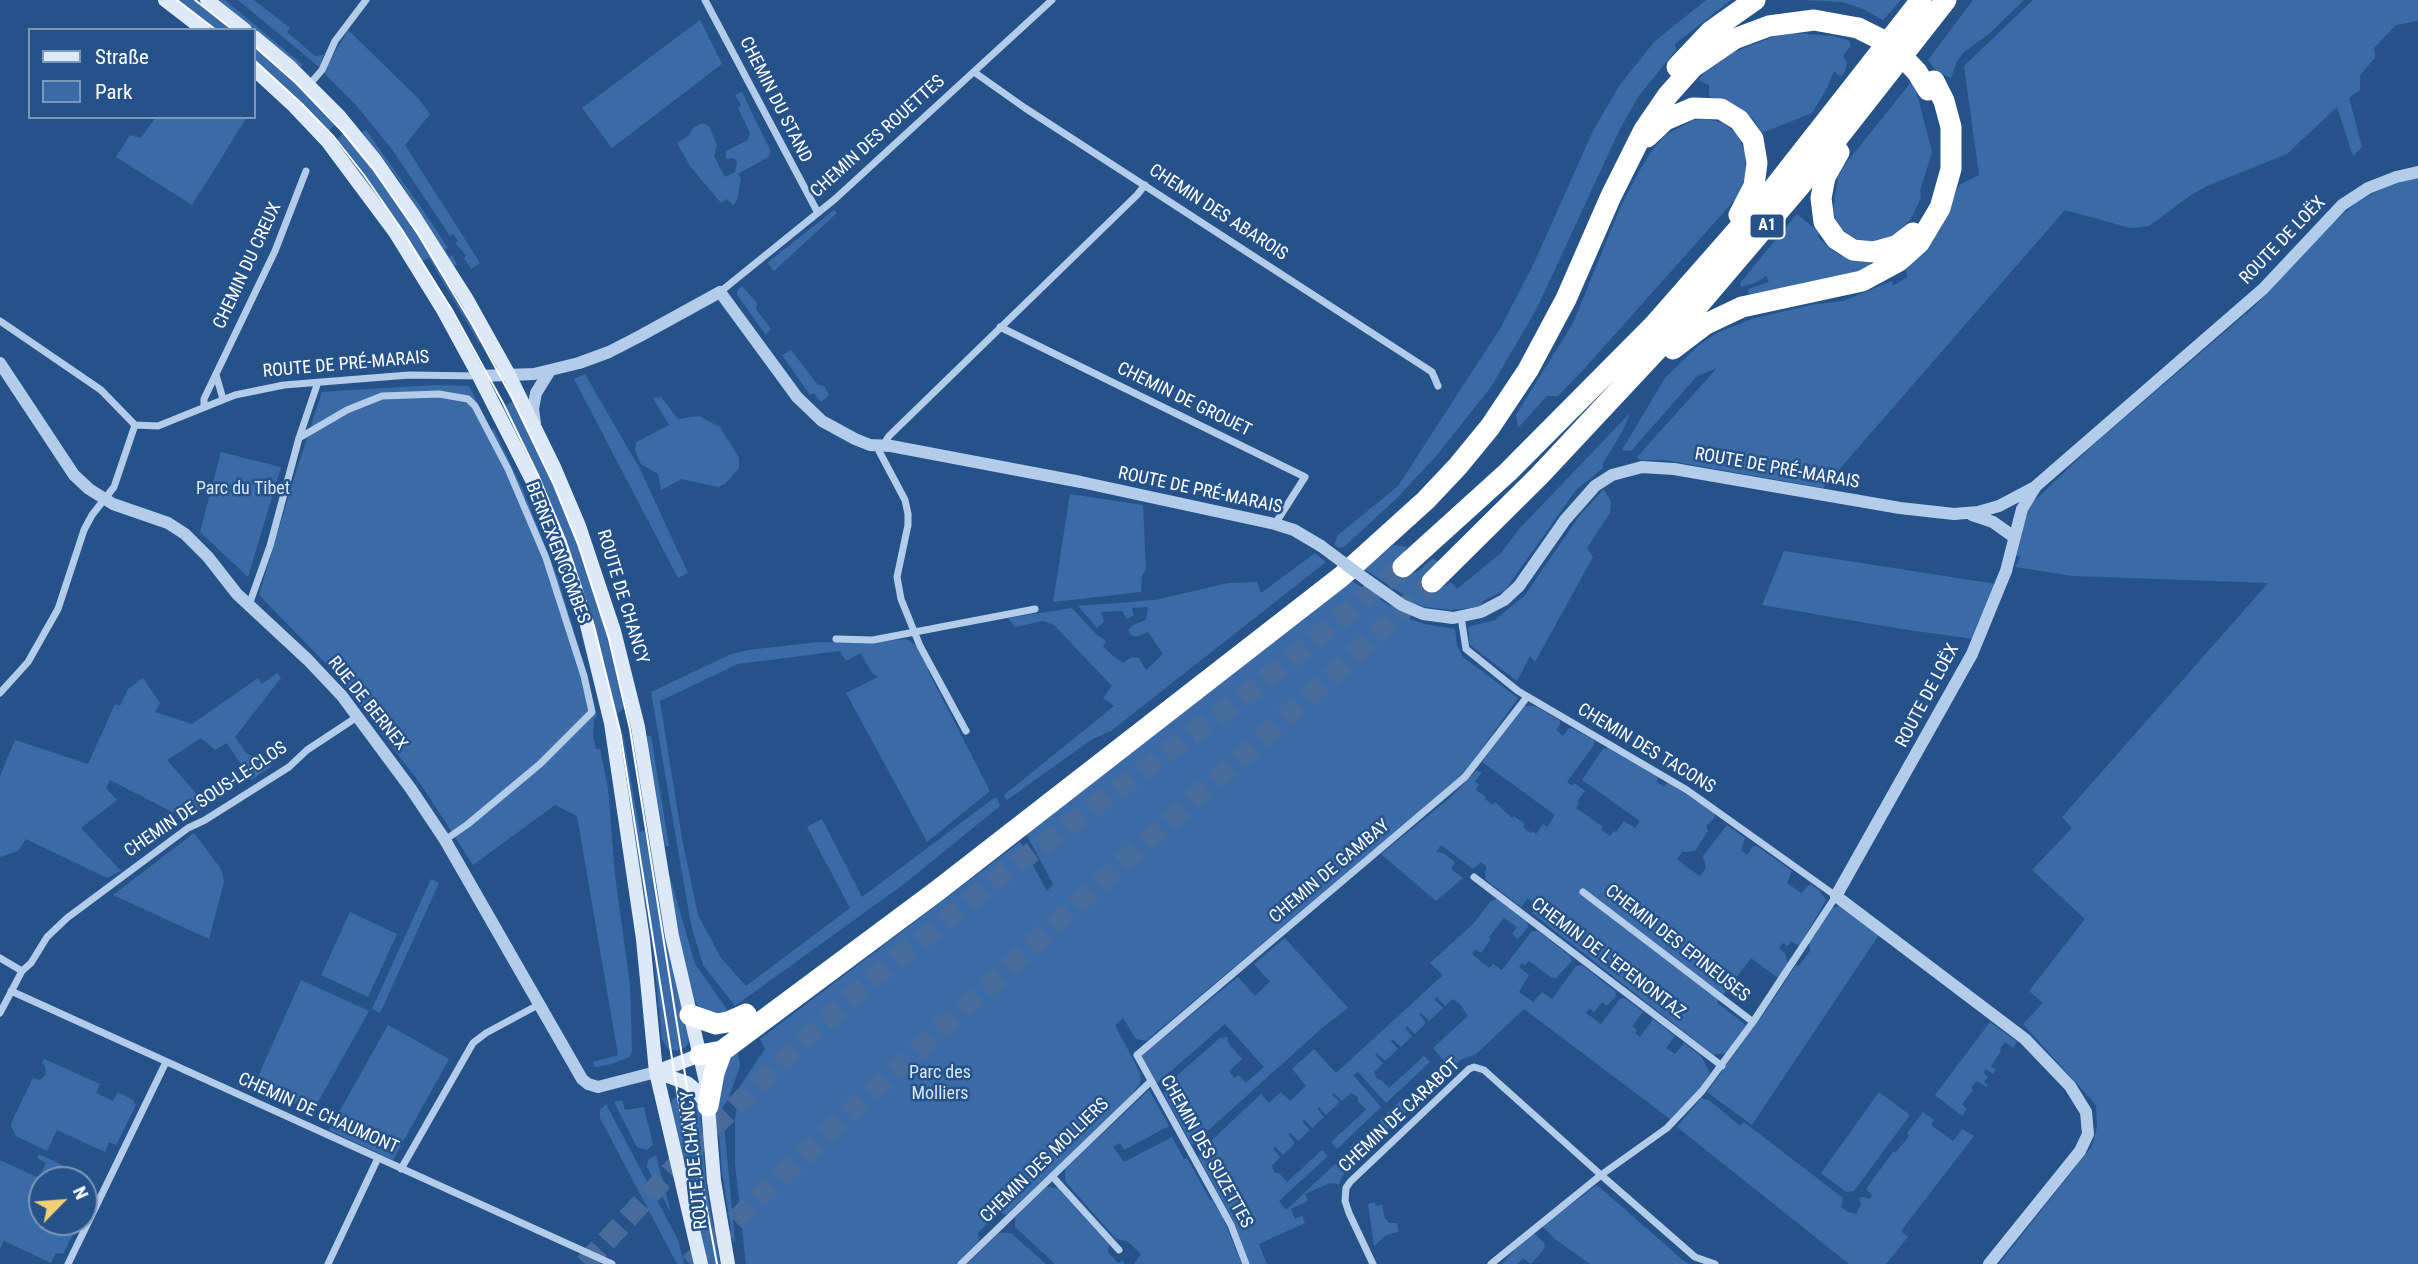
<!DOCTYPE html>
<meta charset="utf-8">
<style>
body{margin:0}
#map{position:relative;width:2418px;height:1264px;overflow:hidden;background:#26528a;font-family:"Roboto Condensed",sans-serif}
canvas{display:block}
.legend{position:absolute;left:28px;top:28px;width:228px;height:91px;box-sizing:border-box;background:#26528a;border:2px solid #7d97b9;margin:0;padding:9px 12px;list-style:none;font-size:21px;color:#fff}
.legend li{display:flex;align-items:center;gap:14px;height:35px}
.legend b{width:35px;border:2px solid #7d97b9}
.north{position:absolute;left:28px;top:1166px;width:70px;height:70px;box-sizing:border-box;background:#26528a;border:2px solid #7d97b9;border-radius:50%;rotate:65deg;font-size:19px;font-weight:700;line-height:28px;text-align:center;color:#fff}
.north::after{content:'';display:block;margin:auto;width:24px;height:32px;background:#f3cf78;clip-path:polygon(50% 0,100% 100%,50% 72%,0 100%)}
</style>
<div id="map">
<canvas width="2418" height="1264"></canvas>
<ul class="legend">
<li><b style="height:9px;background:#dee9f8"></b>Straße</li>
<li><b style="height:19px;background:#3a6ba7"></b>Park</li>
</ul>
<div class="north">N</div>
</div>
<script>
const c = document.querySelector('canvas').getContext('2d');
c.lineJoin = 'round';
function fill(path, color) {
  c.fillStyle = color;
  c.fill(path, 'evenodd');
}
function poly(rows) {
  const path = new Path2D();
  for (const r of rows) {
    path.moveTo(r[0], r[1]);
    for (let i = 2; i < r.length; i += 2) path.lineTo(r[i], r[i + 1]);
  }
  return path;
}
function trace(path, color, width, dash) {
  c.strokeStyle = color;
  c.lineWidth = width;
  c.lineCap = dash ? 'butt' : 'round';
  c.setLineDash(dash || []);
  c.stroke(path);
}
function label(font, color, halo, rows, align = 'center') {
  c.font = font + ' "Roboto Condensed",sans-serif';
  c.lineWidth = 5;
  c.setLineDash([]);
  c.textBaseline = 'middle';
  c.strokeStyle = halo;
  c.fillStyle = color;
  for (const [text, x, y, turn = 0] of rows) {
    c.save();
    c.translate(x, y);
    c.rotate((+turn || 0) * Math.PI / 180);
    c.textAlign = isNaN(turn) ? turn : align;
    if (halo) c.strokeText(text, 0, 0);
    c.fillText(text, 0, 0);
    c.restore();
  }
}
const green = poly([
 [173,0,199,0,238,30,212,30],
 [219,0,225,0,303,65,301,67],
 [238,0,254,0,290,28,287,32,315,56,324,55,319,67],
 [1706,0,1731,0,1675,44,1676,50,1638,97,1619,131,1537,308,1491,387,1437,455,1397,498,1344,547,1339,548,1334,545,1338,535,1398,486,1501,327,1534,263,1593,131,1619,86,1655,41],
 [1801,0,1901,0,1883,20,1863,9,1843,2],
 [1973,0,2024,0,1990,33,1963,53,1957,61,1951,78,1937,72,1928,60],
 [2033,0,2418,0,2418,21,2396,25,2374,48,2375,58,2360,75,2360,90,2349,98,2362,147,2353,156,2337,107,2287,154,2207,186,2191,195,2149,226,2130,228,2065,210,1823,488,1665,460,1639,460,1637,457,1717,368,1697,376,1631,451,1622,450,1665,378,1699,345,1717,333,1754,318,1816,304,1843,301,1892,281,1893,286,1907,277,1906,270,1941,228,1959,185,1979,175,1964,66],
 [700,20,722,64,612,148,582,108],
 [348,30,418,98,430,114,405,145,480,263,471,269,464,258,466,255,455,243,458,241,453,234,450,236,391,148,355,104,325,74,328,64],
 [1796,33,1834,36,1848,40,1851,45,1843,56,1847,62,1845,72,1841,77,1834,71,1827,88,1812,113,1762,133,1753,119,1746,113,1709,96,1709,85,1698,80,1706,71,1731,53,1776,36],
 [254,42,277,62,338,122,326,133,254,63],
 [1912,81,1919,90,1917,94,1932,152,1920,191,1921,198,1911,219,1898,232,1888,238,1870,242,1856,239,1840,228,1835,219,1833,210,1838,177,1847,162],
 [742,92,771,152,768,157,738,174,741,178,737,200,733,206,727,199,721,203,690,166,677,143,689,135,693,128,702,123,709,126,717,145,714,156,725,177,735,172,737,162,734,158,726,159,726,151,748,140,750,133,738,108,741,105,735,95],
 [156,117,247,117,192,205,116,157,130,135,141,138],
 [1706,119,1723,123,1738,135,1745,152,1745,176,1740,194,1585,368,1558,396,1547,396,1518,428,1516,415,1573,323,1620,208,1638,173,1653,149,1665,135,1694,120],
 [366,130,425,213,448,248,445,249,449,257,452,255,457,264,454,266,397,177,362,132],
 [346,131,418,230,484,340,479,343,429,258,420,262,334,142],
 [2418,178,2418,1264,1999,1264,2092,1146,2097,1127,2096,1105,2023,1024,2043,1003,2029,991,2085,919,2032,870,2072,828,2062,817,2268,583,2073,576,2015,567,2021,556,2014,555,2030,505,2093,445,2254,307,2330,225,2356,203,2395,182],
 [834,210,837,213,774,271,767,263],
 [1797,214,1818,231,1819,238,1828,247,1839,255,1870,262,1872,267,1861,274,1787,289,1749,294,1748,289,1769,282,1766,276,1757,282,1741,287,1740,283],
 [742,286,757,303,756,309,771,329,766,335,737,295,737,291],
 [791,350,818,385,824,386,829,395,821,402,814,393,810,395,782,355],
 [585,374,641,471,688,573,678,578,574,379],
 [434,385,469,386,491,430,494,429,523,490,558,579,585,668,597,717,594,718,593,737,596,749,600,749,608,788,615,876,630,984,632,1051,629,1057,612,1064,595,1067,593,1062,618,1055,577,816,555,805,473,865,422,786,336,674,259,595,294,478,322,392],
 [661,397,678,419,699,416,720,427,739,458,739,468,725,484,718,487,682,479,661,490,658,474,641,464,635,450,636,442,669,425,653,398],
 [516,400,553,477,595,585,628,705,614,716,502,407],
 [1630,413,1622,432,1603,463,1603,468,1576,490,1505,590,1483,601,1480,607,1450,610,1421,606,1364,569,1393,545,1407,547,1400,559,1407,574,1417,572,1433,558,1438,562,1437,590,1451,582,1457,589,1501,553,1519,529],
 [221,452,281,467,248,577,200,532],
 [1604,489,1611,502,1610,513,1587,548,1593,557,1535,662,1530,656,1517,681,1470,645,1468,627,1495,620,1525,595,1580,515],
 [1070,494,1143,505,1146,570,1142,575,1141,592,1053,602],
 [1784,551,1996,584,1973,639,1902,629,1762,605],
 [1315,553,1326,562,1111,731,1091,740,1007,800,1004,795,1114,706,1103,698,1112,686,1054,625,1043,621,1015,627,1008,618,1072,608,1096,634,1106,641,1103,646,1112,655,1123,663,1132,657,1139,658,1146,670,1163,654,1148,632,1136,637,1131,635,1128,630,1133,625,1146,620,1148,607,1132,608,1134,615,1127,619,1122,611,1101,612,1104,621,1097,628,1078,606,1155,600,1228,583,1257,582,1261,593],
 [1352,581,1410,619,1424,624,1455,629,1457,645,1463,657,1518,698,1463,775,1146,1041,1136,1039,1123,1018,1115,1025,1140,1073,1141,1080,1139,1085,1126,1101,1006,1215,998,1212,978,1233,979,1241,956,1264,746,1264,735,1164,735,1119,740,1086,765,1049,760,1039,1020,842,1047,891,1053,884,1026,834],
 [906,639,915,645,928,667,928,671,990,791,927,842,846,693,878,677,872,673,861,653,846,661,840,651,738,664,660,701,682,839,698,915,721,958,746,986,850,908,807,827,822,819,862,897,994,798,997,798,1000,806,904,884,735,1006,703,965,691,925,651,692,729,655,748,650,819,642,860,643],
 [277,673,281,678,235,737,246,753,272,766,251,780,227,743,215,750,201,738,167,760,207,806,186,819,110,780,106,788,117,800,81,828,121,871,107,878,26,839,18,851,0,857,0,776,15,740,88,764,115,704,120,706,128,689,143,678,160,703,155,712,192,724,258,678,262,684],
 [1523,706,1535,706,1560,721,1560,724,1556,730,1563,736,1568,729,1572,728,1594,740,1594,745,1567,782,1571,785,1576,784,1585,791,1577,801,1579,803,1576,808,1603,827,1601,830,1610,836,1614,831,1616,832,1624,821,1635,828,1640,821,1582,780,1603,749,1608,748,1658,777,1657,782,1664,787,1668,782,1714,813,1715,817,1706,826,1708,831,1695,851,1682,852,1677,859,1688,868,1700,876,1706,868,1703,856,1727,825,1745,838,1741,850,1747,855,1753,846,1757,846,1792,871,1787,883,1801,893,1810,884,1819,890,1826,900,1799,946,1791,941,1788,946,1783,943,1779,948,1785,953,1788,963,1778,978,1751,958,1717,1003,1746,1025,1726,1053,1714,1055,1532,913,1537,906,1528,898,1521,907,1486,880,1485,872,1487,867,1481,862,1473,869,1441,845,1436,852,1443,853,1455,862,1451,869,1463,878,1436,901,1381,854,1451,797,1476,771,1482,772,1475,782,1479,784,1476,790,1486,797,1485,799,1493,805,1495,802,1512,818,1514,816,1525,824,1523,827,1531,833,1532,831,1536,834,1543,824,1547,827,1555,815,1482,762],
 [633,732,690,1039,686,1047,677,1051,667,1048,662,1039,654,957,618,735,623,734,640,832,645,830,629,733],
 [646,736,651,736,669,846,665,846],
 [194,833,221,869,224,882,209,939,113,895],
 [668,876,670,877,695,964,726,1008,727,1012,720,1015,701,1010,694,1000,686,973],
 [431,879,439,883,380,1013,372,1009],
 [1497,899,1527,922,1528,927,1518,939,1512,934,1517,927,1504,918,1489,937,1491,939,1481,953,1475,949,1472,954,1489,968,1493,964,1502,970,1532,931,1538,931,1570,956,1572,961,1556,978,1552,978,1529,961,1525,965,1522,963,1519,967,1529,975,1519,992,1533,1002,1542,992,1552,999,1576,966,1582,965,1615,991,1616,996,1607,1006,1602,1002,1594,1012,1589,1009,1586,1013,1601,1024,1620,999,1625,998,1643,1012,1632,1026,1637,1030,1635,1033,1640,1037,1653,1019,1675,1036,1666,1048,1675,1054,1684,1043,1701,1056,1710,1073,1700,1088,1670,1119,1524,1009,1475,1055,1462,1059,1451,1069,1433,1048,1468,1016,1460,1004,1453,999,1445,1006,1436,996,1435,1000,1443,1008,1429,1021,1421,1013,1419,1014,1426,1023,1415,1034,1407,1026,1405,1028,1412,1036,1401,1047,1392,1039,1391,1041,1398,1049,1385,1061,1377,1053,1375,1055,1383,1063,1374,1072,1377,1079,1381,1080,1389,1088,1424,1056,1430,1062,1386,1103,1358,1072,1353,1075,1381,1107,1337,1149,1331,1142,1366,1110,1358,1101,1358,1097,1351,1093,1342,1101,1334,1093,1332,1095,1340,1102,1326,1115,1319,1107,1317,1108,1324,1117,1312,1128,1305,1120,1302,1121,1310,1130,1298,1141,1291,1133,1288,1134,1295,1143,1283,1155,1275,1147,1273,1148,1280,1157,1272,1166,1275,1173,1279,1173,1287,1182,1322,1150,1328,1156,1279,1201,1286,1210,1335,1164,1344,1173,1339,1184,1330,1183,1305,1194,1308,1201,1291,1209,1295,1219,1302,1216,1305,1223,1259,1244,1267,1264,1250,1264,1233,1220,1199,1158,1200,1151,1261,1094,1269,1103,1281,1092,1290,1101,1306,1086,1292,1069,1314,1049,1336,1073,1443,975,1430,963,1473,924,1491,901],
 [1840,906,1879,935,1752,1125,1707,1092,1767,1009,1796,965,1799,966,1810,951,1809,943,1832,908],
 [350,912,397,934,368,997,321,975],
 [1285,938,1348,1008,1322,1028,1192,1145,1164,1094,1165,1086,1220,1038,1227,1037,1229,1044,1242,1059,1229,1071,1234,1078,1239,1075,1246,1083,1264,1067,1225,1024,1156,1084,1141,1056,1238,977,1255,996,1270,982,1254,964],
 [301,980,369,1011,313,1111,254,1086],
 [1990,1022,2017,1042,2013,1048,2005,1042,2000,1049,2001,1051,1991,1066,1996,1070,1993,1074,1986,1069,1983,1072,1988,1077,1984,1082,1988,1085,1986,1087,1977,1081,1971,1087,1973,1090,1962,1104,1967,1109,1962,1116,1935,1095],
 [388,1025,449,1059,393,1160,329,1130],
 [737,1049,740,1066,728,1100,718,1113,716,1080,719,1072],
 [44,1059,100,1084,96,1093,113,1101,118,1092,133,1100,136,1105,116,1145,109,1142,105,1152,57,1130,47,1151,16,1136,11,1126,12,1121,33,1078,40,1080,46,1074,45,1066,42,1063],
 [1432,1072,1438,1078,1444,1073,1446,1075,1351,1164,1346,1158,1352,1153,1348,1149,1354,1143,1357,1151,1381,1128,1380,1120,1402,1099,1404,1108,1431,1082,1429,1074],
 [1149,1090,1169,1126,1124,1150,1120,1143,1113,1147,1124,1162,1172,1137,1184,1159,1187,1158,1210,1200,1212,1200,1222,1216,1242,1264,1134,1264,1141,1254,1127,1241,1116,1239,1065,1181,1065,1169],
 [1879,1092,1910,1115,1854,1191,1846,1192,1821,1173],
 [682,1093,694,1096,700,1107,706,1186,720,1264,708,1264,670,1109,672,1100],
 [1701,1098,1709,1100,1740,1126,1744,1122,1843,1198,1841,1207,1848,1212,1856,1214,1861,1204,1859,1198,1863,1197,1870,1199,1872,1195,1866,1189,1893,1152,1896,1152,1909,1136,1907,1133,1923,1112,1934,1120,1931,1125,1953,1141,1962,1129,1974,1136,1901,1231,1908,1237,1886,1264,1849,1264,1677,1127],
 [622,1100,625,1110,644,1107,653,1145,647,1150,637,1147,614,1102],
 [606,1104,678,1240,684,1264,677,1264,600,1118,600,1110],
 [718,1121,724,1124,735,1242,733,1242,722,1172],
 [39,1154,60,1164,62,1167,58,1175,68,1180,42,1180,42,1222,79,1222,63,1254,56,1253,51,1263,4,1241,0,1249,0,1160,39,1178,46,1163,37,1158],
 [656,1155,671,1213,647,1167,648,1160],
 [1597,1185,1685,1262,1689,1264,1590,1264,1555,1239,1542,1226],
 [1046,1187,1058,1188,1109,1245,1108,1252,1118,1263,1122,1261,1125,1264,1055,1264,1015,1227,1015,1218],
 [1375,1202,1376,1206,1382,1205,1384,1216,1389,1223,1397,1223,1399,1231,1385,1236,1374,1246,1368,1204],
 [999,1233,1011,1233,1046,1264,967,1264],
 [1534,1233,1545,1244,1544,1249,1531,1264,1523,1258,1517,1264,1502,1264,1516,1248]
]);
const motorwayTunnel = poly([
 [585,1264,702,1138,820,1025,881,972,1008,870,1259,685,1403,567],
 [690,1264,803,1155,1119,866,1344,665,1432,582]
]);
const minor = poly([
 [705,0,818,213],
 [974,72,1025,108,1432,372,1438,386],
 [309,85,322,70,335,41,366,0],
 [720,292,835,199,1052,0],
 [0,321,101,390,135,425],
 [1000,327,1305,477,1275,524],
 [216,375,223,399],
 [204,407,204,399,275,251,306,171],
 [135,425,158,426,235,395,284,385,409,375,479,376],
 [299,438,347,410,382,396,439,394,468,399,475,406,508,469,546,558,584,676,592,712,540,764,468,824,445,840],
 [249,605,270,546,299,438,318,382],
 [836,639,873,640,1035,609],
 [0,693,28,662,58,609,84,530,92,515,114,487,135,425],
 [966,731,920,646,901,599,897,577,908,525,908,514,905,500,879,451,889,436,1137,195,1145,185],
 [1474,877,1722,1066],
 [1583,892,1753,1022],
 [0,958,22,971],
 [11,991,612,1264],
 [0,1013,22,971,31,963,47,937,67,918,188,828,205,820,289,767,307,750,357,717],
 [401,1169,473,1043,486,1033,538,1005],
 [1052,1176,1119,1250],
 [68,1264,166,1062],
 [328,1264,378,1158],
 [961,1264,1150,1082],
 [1246,1264,1231,1225,1137,1055,1465,777,1527,697],
 [1373,1264,1349,1213,1345,1201,1346,1188,1350,1182,1469,1069,1474,1067,1484,1070,1601,1175,1667,1128,1702,1091,1753,1022,1836,896,1687,790,1518,691,1466,649,1461,617],
 [1491,1264,1601,1175,1695,1257,1715,1264]
]);
const tertiary = poly([
 [0,363,74,475,89,489,113,504,168,523,185,534,208,557,237,594,308,660,342,696,411,789,445,840,582,1079,588,1084,598,1087,656,1072],
 [479,376,534,374,579,363,609,352,640,336,720,292,797,397,822,421,855,439,870,445,891,446,1081,482,1275,524,1294,530,1321,546],
 [535,423,533,409,536,393,549,372],
 [1972,515,1993,522,2014,537],
 [1368,581,1402,605,1423,614,1453,618,1481,612,1504,600,1519,586,1565,520,1595,486,1612,475,1642,467,1674,469,1900,508,1954,514,1978,512,1999,506,2033,488],
 [1989,1264,2080,1151,2088,1134,2086,1112,2070,1086,2025,1039,1836,896,1972,654,2006,571,2022,509,2036,486,2263,289,2342,205,2368,188,2396,177,2418,172]
]);
const secondary = poly([
 [165,0,204,30],
 [207,0,245,30],
 [254,37,290,67,339,116,375,160,412,213,466,298,509,375,554,467,579,526,614,631,638,727,672,936,706,1082,714,1181,728,1264],
 [254,69,292,104,328,142,395,232,442,308,479,376,534,484,556,536,586,621,611,723,643,939,656,1072,701,1264],
 [656,1072,687,1083,698,1092,707,1105],
 [656,1072,700,1055]
]);
const motorway = poly([
 [1677,67,1711,31,1755,0],
 [1647,137,1665,120,1693,108,1721,109,1739,120,1753,139,1757,163,1754,186,1739,215],
 [1839,152,1825,177,1821,198,1824,222,1836,239,1853,250,1874,252,1896,246,1913,233],
 [1673,349,1706,324,1742,307,1862,281,1899,261,1919,243,1940,208,1951,169,1951,127,1944,101,1934,81],
 [1403,567,1508,472,1654,325,1769,194,1921,0],
 [1432,582,1539,476,1697,307,1800,186,1946,0],
 [690,1015,716,1024,728,1022,746,1014],
 [700,1055,722,1051,937,891,1342,576,1426,500,1458,466,1490,427,1528,370,1566,299,1611,196,1644,130,1668,95,1693,67,1734,39,1769,26,1814,20,1858,28],
 [708,1106,714,1073,722,1051]
]);
const tram = poly([
 [177,0,216,30],
 [195,0,233,30],
 [254,46,296,83,342,131,373,169,418,234,473,326,512,398,554,485,578,544,609,639,630,729,705,1200,717,1264],
 [254,60,302,104,334,137,364,175,402,230,452,310,503,403,538,475,566,542,594,626,620,731,687,1153]
]);
const tertiaryBridge = poly([
 [1321,546,1368,581]
]);
const motorwayBridge = poly([
 [1858,28,1882,40,1897,51,1917,72,1928,90]
]);
const shields = [
 [1767,226,35]
];
const shieldNames = [
 ["A1",1767,226]
];
const streetNames = [
 ["CHEMIN DU STAND",775,100,63],
 ["CHEMIN DES ROUETTES",878,137,-42],
 ["CHEMIN DES ABAROIS",1218,213,33],
 ["ROUTE DE LOËX",2283,241,-46],
 ["CHEMIN DU CREUX",248,266,-65],
 ["ROUTE DE PRÉ-MARAIS",346,365,-5],
 ["CHEMIN DE GROUET",1184,400,26],
 ["ROUTE DE PRÉ-MARAIS",1777,469,10],
 ["ROUTE DE PRÉ-MARAIS",1200,491,12],
 ["BERNEX EN COMBES",557,553,69],
 ["ROUTE DE CHANCY",622,597,73],
 ["ROUTE DE LOËX",1928,696,-62],
 ["RUE DE BERNEX",367,704,51],
 ["CHEMIN DES TACONS",1646,749,31],
 ["CHEMIN DE SOUS-LE-CLOS",206,800,-34],
 ["CHEMIN DE GAMBAY",1330,872,-40],
 ["CHEMIN DES EPINEUSES",1677,944,38],
 ["CHEMIN DE L'EPENONTAZ",1608,959,37],
 ["CHEMIN DE CHAUMONT",318,1114,24],
 ["CHEMIN DE CARABOT",1400,1116,-43],
 ["CHEMIN DES SUZETTES",1206,1152,61],
 ["ROUTE DE CHANCY",695,1160,-96],
 ["CHEMIN DES MOLLIERS",1045,1161,-44]
];
const parkNames = [
 ["Parc du Tibet",243,489],
 ["Parc des",940,1073],
 ["Molliers",940,1094]
];
fill(green, '#3a6ba7');
trace(motorwayTunnel, '#476c9c', 21, [21, 10]);
trace(minor, '#b3ccea', 7);
trace(tertiary, '#b3ccea', 12);
trace(secondary, '#dee9f8', 14);
trace(motorway, '#fff', 21);
trace(tram, '#fff', 2);
trace(tertiaryBridge, '#b3ccea', 12);
trace(motorwayBridge, '#fff', 21);
for (const [x, y, w] of shields) {
  const box = new Path2D();
  box.roundRect(x - w / 2, y - 12.5, w, 25, 5);
  c.fillStyle = '#26528a';
  c.fill(box);
  trace(box, '#fff', 2);
}
label('bold 16px', '#fff', null, shieldNames);
label('18px', '#fff', '#26528a', streetNames);
label('18px', '#d7e6f7', '#26528a', parkNames);
</script>
